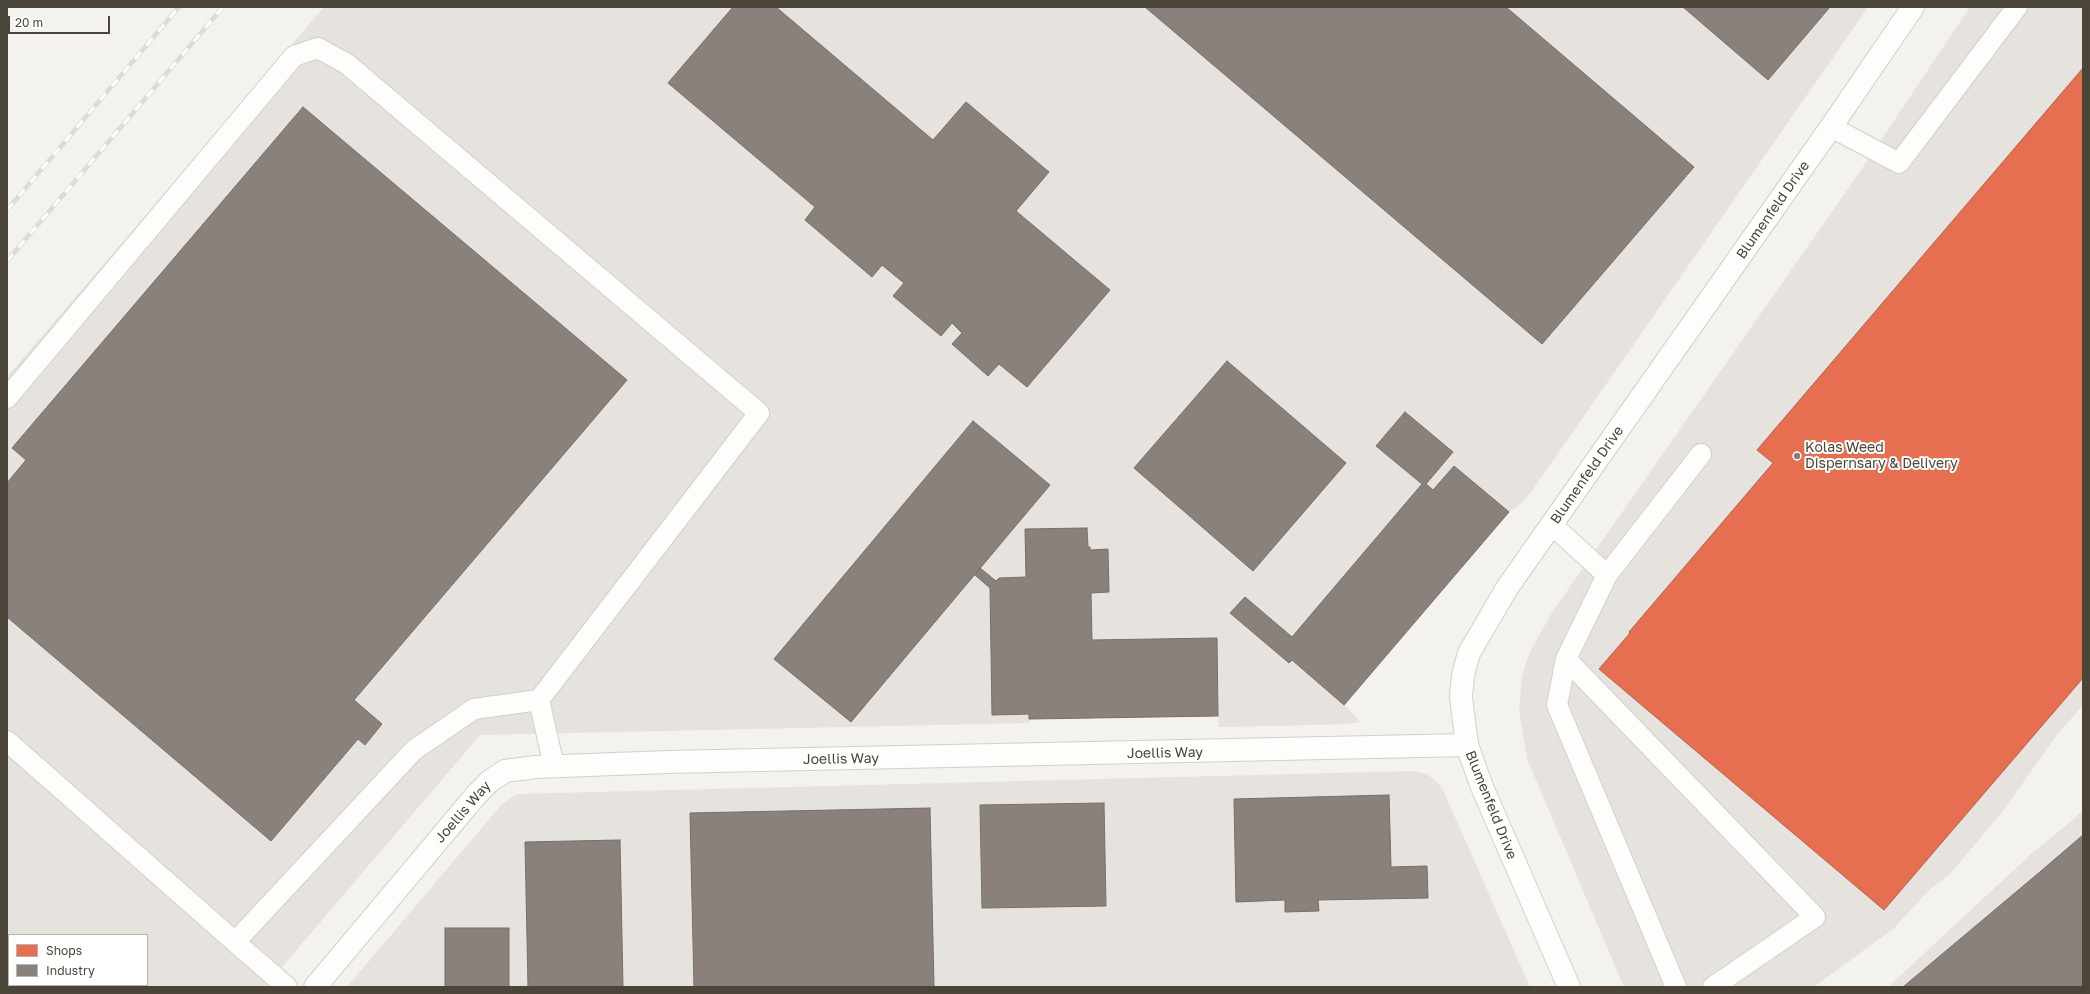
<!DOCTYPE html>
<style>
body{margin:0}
#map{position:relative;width:2090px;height:994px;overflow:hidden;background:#f4f2ee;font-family:"Golos Text",sans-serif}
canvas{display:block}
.frame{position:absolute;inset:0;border:8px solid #4b4439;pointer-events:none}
.legend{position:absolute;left:8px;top:934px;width:140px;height:52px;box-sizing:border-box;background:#fff;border:1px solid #b7b4b0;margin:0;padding:5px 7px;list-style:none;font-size:12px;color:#4b4439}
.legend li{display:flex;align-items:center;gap:8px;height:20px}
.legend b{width:20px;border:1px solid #b7b4b0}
.scale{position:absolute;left:8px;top:16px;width:102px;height:18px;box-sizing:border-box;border:2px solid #4b4439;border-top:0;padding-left:5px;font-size:12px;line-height:14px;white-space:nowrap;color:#4b4439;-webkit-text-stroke:3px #fff;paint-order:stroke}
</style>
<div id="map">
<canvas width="2090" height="994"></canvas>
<div class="frame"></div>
<ul class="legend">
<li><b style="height:11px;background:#e76f51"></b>Shops</li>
<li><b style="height:11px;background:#8a817c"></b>Industry</li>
</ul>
<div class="scale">20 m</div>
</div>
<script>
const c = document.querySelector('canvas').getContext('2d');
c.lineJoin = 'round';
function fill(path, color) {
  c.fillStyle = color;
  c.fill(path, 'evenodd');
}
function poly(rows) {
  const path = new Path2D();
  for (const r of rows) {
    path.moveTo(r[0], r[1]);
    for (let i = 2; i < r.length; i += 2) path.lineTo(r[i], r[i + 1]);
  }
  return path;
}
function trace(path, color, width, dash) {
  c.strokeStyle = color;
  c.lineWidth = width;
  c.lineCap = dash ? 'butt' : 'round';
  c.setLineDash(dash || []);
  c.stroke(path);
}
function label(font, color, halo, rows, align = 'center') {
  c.font = font + ' "Golos Text",sans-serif';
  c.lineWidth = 4;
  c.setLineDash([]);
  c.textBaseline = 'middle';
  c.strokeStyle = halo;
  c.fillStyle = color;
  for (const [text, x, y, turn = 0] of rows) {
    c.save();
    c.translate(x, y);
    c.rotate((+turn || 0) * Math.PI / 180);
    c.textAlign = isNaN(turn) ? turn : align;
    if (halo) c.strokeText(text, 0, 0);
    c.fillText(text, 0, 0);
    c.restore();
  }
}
const industrial = poly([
 [324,7,1868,7,1534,488,1521,504,1509,512,1345,705,1360,722,1347,724,1219,727,1218,716,1030,719,1029,723,480,735,265,987,7,987,7,377],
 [9,935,147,935,147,985,9,985],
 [1970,7,2083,7,2083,705,2056,736,2003,811,1950,874,1930,889,1894,928,1814,987,1624,987,1527,759,1519,709,1522,677,1526,662,1532,648,1553,611,1859,173],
 [1412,771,1427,774,1439,784,1443,790,1530,987,347,987,502,804,517,794],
 [2083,811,2083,987,1888,987,2029,856]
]);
const parking = poly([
 [1235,618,1289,663,1292,660,1344,705,1360,722,1347,724,1219,727,1217,638],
 [774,659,851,722,854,726,715,729]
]);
const shops = poly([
 [2083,68,2083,678,1884,910,1599,669,1630,633,1629,632,1773,463,1757,450,2083,68]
]);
const industry = poly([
 [733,7,776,7,933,140,966,102,1049,172,1016,211,1110,290,1027,387,999,364,988,376,952,344,962,333,952,323,941,336,893,296,904,283,882,265,872,277,805,220,815,207,668,83,733,7],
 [1145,7,1506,7,1694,167,1542,344,1145,7],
 [1683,7,1830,7,1768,80,1683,7],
 [303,107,627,380,354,700,382,724,365,745,358,739,271,841,7,617,7,483,26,460,12,448,303,107],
 [1227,361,1346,463,1253,571,1134,468,1227,361],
 [1405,412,1453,452,1426,484,1433,490,1454,466,1509,512,1344,705,1292,660,1289,663,1230,613,1245,597,1292,637,1422,484,1376,446,1405,412],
 [973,421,1050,485,851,722,774,659,973,421],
 [1087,528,1088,547,1090,547,1090,550,1108,549,1109,592,1091,593,1092,640,1217,638,1218,716,1029,719,1029,714,992,715,990,588,975,575,980,568,996,581,999,578,1026,577,1025,529,1087,528],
 [1389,795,1391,867,1427,866,1428,898,1318,900,1319,911,1285,912,1285,900,1236,902,1234,799,1389,795],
 [1104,803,1106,906,982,908,980,805,1104,803],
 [930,808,934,987,694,987,690,813,930,808],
 [2083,835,2083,987,1903,987,2041,871,2083,835],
 [620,840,623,987,528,987,525,842,620,840],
 [445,928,509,928,509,987,445,987,445,928]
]);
const service = poly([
 [1831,127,1899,163,2017,7],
 [7,398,294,56,318,48,347,64,759,413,539,700,474,709,414,750,235,942,7,741],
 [1552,525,1607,575,1566,659,1557,705,1676,987],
 [1607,575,1701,454],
 [1566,659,1815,917,1713,987],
 [539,700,554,766],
 [235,942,287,987]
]);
const minor = poly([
 [315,987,477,794,490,781,505,771,536,767,667,762,1467,745]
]);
const tertiary = poly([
 [1569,987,1482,787,1467,745,1461,697,1463,675,1469,653,1507,588,1831,127,1913,7]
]);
const rail = poly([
 [7,210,179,7],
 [7,261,223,7]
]);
const markers = [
 [1797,456,4,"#868178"]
];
const streetNames = [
 ["Blumenfeld Drive",1773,210,-55],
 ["Blumenfeld Drive",1587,475,-55],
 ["Joellis Way",1165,753,-1],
 ["Joellis Way",841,759,-1],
 ["Blumenfeld Drive",1491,805,68],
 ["Joellis Way",463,812,-49]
];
const poiNames = [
 ["Kolas Weed",1805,448],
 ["Dispernsary & Delivery",1805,464]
];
fill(industrial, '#e6e2de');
fill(parking, '#e6e3df');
fill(shops, '#e76f51');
trace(shops, '#b8624a', 1);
fill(industry, '#8a817c');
trace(industry, '#776f68', 1);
trace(service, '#d2d0cb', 22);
trace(minor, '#d2d0cb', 24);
trace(tertiary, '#d2d0cb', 24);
trace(service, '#fdfdfc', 20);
trace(minor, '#fdfdfc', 22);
trace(tertiary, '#fdfdfc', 22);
trace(rail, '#dbdbda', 4.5);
trace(rail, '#fff', 3, [9]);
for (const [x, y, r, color] of markers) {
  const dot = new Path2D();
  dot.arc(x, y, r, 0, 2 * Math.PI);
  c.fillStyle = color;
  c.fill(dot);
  trace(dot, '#fff', 1.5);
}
label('14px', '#4b4439', '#fff', streetNames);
label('14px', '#4b4439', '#fff', poiNames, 'left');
</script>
